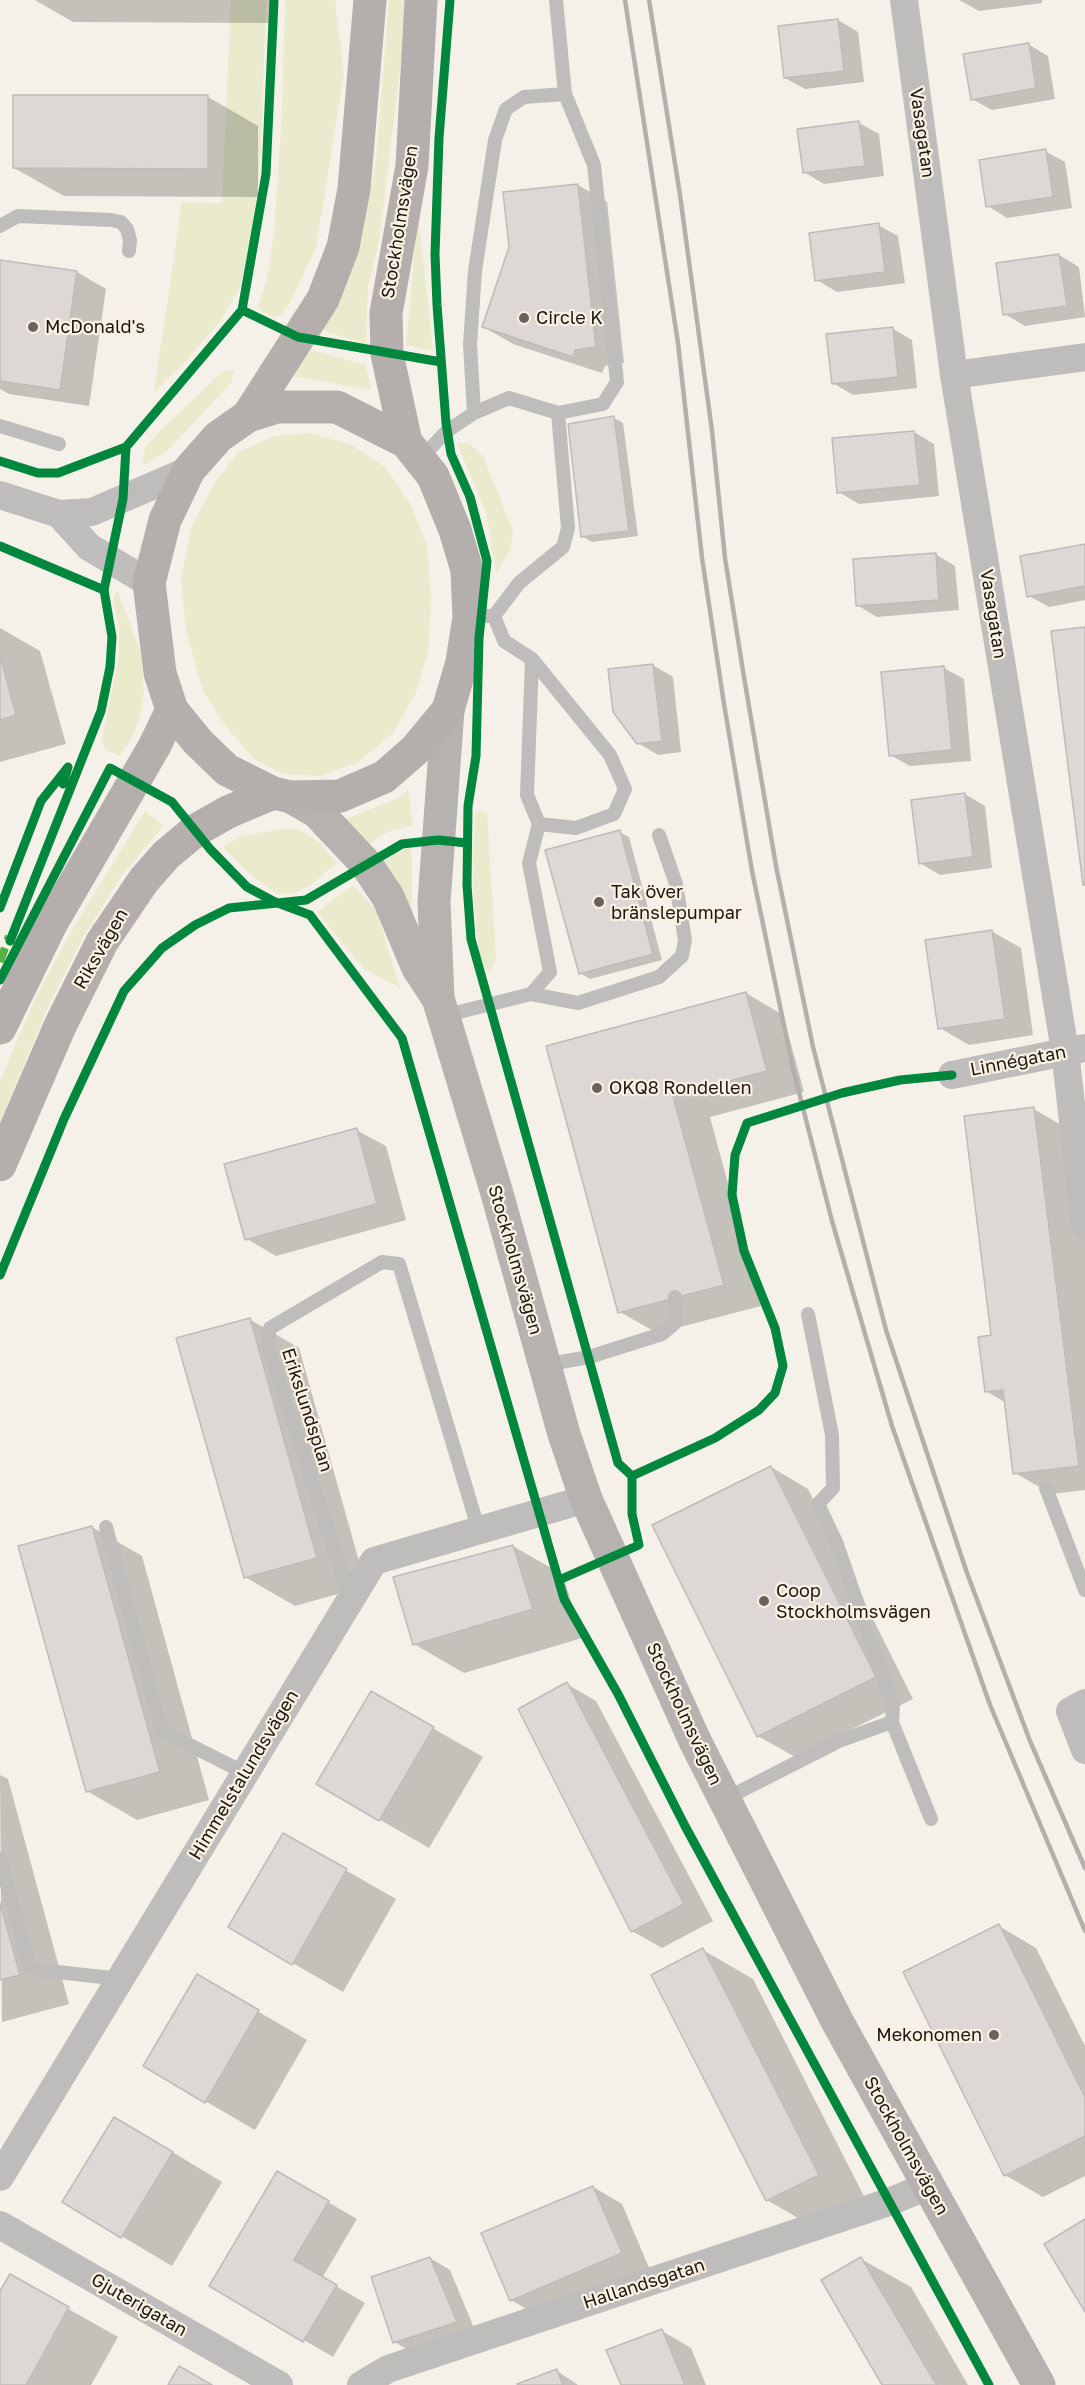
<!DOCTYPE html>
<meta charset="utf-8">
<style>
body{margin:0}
canvas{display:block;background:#f5f0e8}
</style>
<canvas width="1085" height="2385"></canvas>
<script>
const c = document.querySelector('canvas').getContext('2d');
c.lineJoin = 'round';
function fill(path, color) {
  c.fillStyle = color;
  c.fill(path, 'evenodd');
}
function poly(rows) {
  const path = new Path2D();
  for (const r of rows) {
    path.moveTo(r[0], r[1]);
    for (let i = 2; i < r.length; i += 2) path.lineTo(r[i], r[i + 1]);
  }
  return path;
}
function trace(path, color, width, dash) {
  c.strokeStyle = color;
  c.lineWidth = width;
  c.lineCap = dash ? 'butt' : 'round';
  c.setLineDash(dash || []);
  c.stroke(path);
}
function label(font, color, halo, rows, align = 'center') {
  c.font = font + ' "Golos Text",sans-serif';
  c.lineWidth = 4.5;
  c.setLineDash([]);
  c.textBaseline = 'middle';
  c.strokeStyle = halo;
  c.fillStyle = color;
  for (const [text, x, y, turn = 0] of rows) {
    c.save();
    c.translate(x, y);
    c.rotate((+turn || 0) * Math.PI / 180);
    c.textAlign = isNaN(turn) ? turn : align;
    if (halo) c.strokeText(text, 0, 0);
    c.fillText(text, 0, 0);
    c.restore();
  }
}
const green = poly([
 [231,0,266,0,261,150,254,218,243,282,221,320,185,362,154,392,182,202,222,203],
 [285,0,335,0,344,74,316,248,291,301,280,316,272,317,258,308,267,279,274,234,282,112],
 [389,0,404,0,402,53,379,241,368,288,366,344,321,330,350,275,361,240,376,162],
 [418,213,424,265,433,351,406,345],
 [308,349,366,365,371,390,292,376],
 [234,370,232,382,166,452,142,466,145,448,158,433,222,372],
 [309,433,352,445,386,468,411,505,427,546,431,599,428,652,416,693,393,733,357,763,319,776,282,774,254,759,224,724,203,691,186,631,181,577,192,525,215,482,238,452,274,436],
 [457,443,469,443,483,456,513,531,510,551,496,573,486,512],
 [117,590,140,650,144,690,140,717,131,740,119,756,105,749,102,739,119,656,119,628,113,600],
 [408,790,413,825,388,832,366,845,344,825,348,818,398,798],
 [145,811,163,826,120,878,84,936,50,1003,0,1122,0,1081,36,997,71,932],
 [476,811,487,812,496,960,490,972,480,962,474,900,473,851],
 [283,829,298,829,319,842,337,863,311,885,293,894,277,894,253,877,223,847,240,836],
 [411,847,412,867,412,918,381,864,394,854],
 [353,885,377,912,400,988,364,969,317,912]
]);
const shadow = poly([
 [35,0,275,0,275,23,73,22],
 [959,0,1042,0,1042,3,979,11],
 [838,20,858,32,864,82,805,89,785,78],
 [1028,44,1048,56,1055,99,992,110,972,99],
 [15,96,208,97,258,126,258,197,64,196,14,168],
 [859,123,879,134,884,176,824,184,804,172],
 [1045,151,1065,162,1072,208,1007,218,988,206],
 [578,185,607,202,624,363,605,366,602,373,513,344,484,327],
 [878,225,898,236,905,283,837,292,817,280],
 [1059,255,1079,267,1085,317,1025,326,1005,314],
 [0,262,77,272,106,289,89,406,9,394,0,389],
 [893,329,912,340,917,388,853,395,833,383],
 [614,418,623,423,638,536,592,542,582,536],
 [914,432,934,444,939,496,859,504,839,492],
 [1085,546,1085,600,1049,607,1029,596],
 [935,554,955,566,959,610,877,617,857,605],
 [0,628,40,651,66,744,0,762],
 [653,665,673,677,681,752,658,755,638,743],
 [944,668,964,679,971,761,910,766,890,755],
 [965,794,985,806,992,868,940,875,920,863],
 [619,832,629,837,662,960,590,979,580,973],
 [991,931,1021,948,1033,1035,969,1045,940,1028],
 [746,993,783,1015,804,1092,710,1117,761,1306,657,1333,620,1312,548,1047],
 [1034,1109,1071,1131,1085,1240,1085,1490,1052,1494,1015,1473,1006,1403,986,1391,993,1337],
 [356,1130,386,1146,406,1220,276,1256,247,1239],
 [249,1319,299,1348,366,1586,295,1606,245,1577],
 [771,1467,808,1489,913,1699,795,1757,758,1736],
 [92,1527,142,1556,209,1800,137,1820,87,1791],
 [513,1546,563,1575,582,1638,464,1673,414,1644],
 [567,1684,596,1701,713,1921,662,1948,632,1931],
 [371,1693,483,1757,429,1848,318,1784],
 [0,1775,8,1779,69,2004,2,2022],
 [284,1835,396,1899,343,1992,230,1927],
 [999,1926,1036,1948,1085,2046,1085,2176,1043,2197,1005,2175],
 [703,1950,753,1979,868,2204,817,2229,767,2200],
 [197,1976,307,2040,255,2130,145,2066],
 [164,2147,222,2182,172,2266,64,2202],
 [278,2173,357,2219,322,2278,365,2303,333,2357,211,2286],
 [593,2187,622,2204,650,2270,540,2317,511,2300],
 [430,2258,450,2270,476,2333,414,2354,395,2342],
 [861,2259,911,2287,968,2385,883,2385],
 [10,2276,118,2337,91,2385,0,2385,0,2294],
 [662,2331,691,2348,706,2385,622,2385],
 [557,2371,578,2385,519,2385]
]);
const building = poly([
 [838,19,844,71,784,78,778,26,838,19],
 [1029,43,1036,88,971,100,963,54,1029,43],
 [13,95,208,95,208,169,13,168,13,95],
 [859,121,865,166,803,173,797,129,859,121],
 [1046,149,1053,197,986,207,979,160,1046,149],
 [578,184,596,347,575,350,573,357,482,327,509,247,503,192,578,184],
 [879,223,885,272,815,281,809,233,879,223],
 [1059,254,1067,306,1003,315,996,263,1059,254],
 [0,260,77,271,60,390,0,381,0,260],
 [893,327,898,377,832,384,826,334,893,327],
 [614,416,629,531,581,537,568,424,614,416],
 [914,431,920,485,837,493,832,438,914,431],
 [1085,544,1085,586,1027,597,1020,556,1085,544],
 [936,553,939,600,856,606,853,559,936,553],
 [1085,627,1085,885,1083,885,1051,631,1085,627],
 [0,656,16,715,0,720,0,656],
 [653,664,662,741,637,744,613,712,608,669,653,664],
 [944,666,952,750,889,756,881,672,944,666],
 [965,793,973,857,919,864,911,800,965,793],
 [620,830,653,954,579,974,545,850,620,830],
 [992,930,1005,1019,938,1029,925,940,992,930],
 [746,992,767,1071,673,1096,724,1285,618,1313,546,1046,746,992],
 [1034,1107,1079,1466,1013,1474,1003,1390,985,1392,978,1337,991,1335,964,1116,1034,1107],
 [357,1128,377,1204,245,1240,224,1164,357,1128],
 [250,1318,317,1558,244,1578,176,1338,250,1318],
 [771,1466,876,1677,757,1737,652,1525,771,1466],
 [92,1526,160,1772,86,1792,18,1546,92,1526],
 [513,1545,533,1609,413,1645,393,1577,513,1545],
 [567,1682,684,1904,631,1932,518,1709,567,1682],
 [371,1691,434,1727,379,1821,316,1784,371,1691],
 [283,1833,347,1869,292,1965,228,1927,283,1833],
 [0,1903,20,1975,0,1980,0,1903],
 [999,1924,1085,2097,1085,2136,1004,2176,903,1972,999,1924],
 [703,1948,819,2175,766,2201,651,1975,703,1948],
 [197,1974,259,2010,205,2103,143,2066,197,1974],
 [114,2117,173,2152,121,2238,62,2202,114,2117],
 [277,2171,329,2201,294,2260,337,2285,303,2342,209,2286,277,2171],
 [593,2186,622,2253,510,2301,481,2233,593,2186],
 [1085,2219,1085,2312,1044,2244,1085,2219],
 [430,2257,457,2322,393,2343,371,2277,430,2257],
 [861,2257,933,2379,937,2385,882,2385,821,2280,861,2257],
 [10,2274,69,2307,26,2385,0,2385,0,2291,10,2274],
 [662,2329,685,2385,621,2385,606,2350,662,2329],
 [179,2366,212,2385,168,2385,179,2366],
 [557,2369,563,2385,518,2385,517,2384,557,2369]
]);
const lane = poly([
 [556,0,565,94,594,165,617,382,603,404,558,413],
 [0,226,18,216,111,220,121,222,127,229,130,240,129,251],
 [474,413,470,344,475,271,495,140,506,109,524,97,565,94],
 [0,426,59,444],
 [420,459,447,431,474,413,509,398,558,413,568,528,563,547,519,583,494,616,486,616],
 [494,616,504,641,532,659,610,755,625,789,614,814,576,828,539,824,527,795,532,659],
 [531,994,578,1003,659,977,682,956,685,940,676,884,659,835],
 [443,1016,531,994,550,972,529,863,539,824],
 [808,1314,832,1435,833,1488,818,1504,836,1542,893,1705,892,1722,931,1819],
 [544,1365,589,1357,662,1334,675,1323,675,1297],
 [1046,1488,1085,1590],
 [106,1527,162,1731,245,1773],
 [350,1597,267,1345,270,1328,382,1262,399,1264,479,1531],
 [725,1799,839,1741,892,1722],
 [0,1859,29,1966,39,1970,121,1979]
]);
const street = poly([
 [904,0,954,375,1065,1051,1085,1227],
 [954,375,1085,357],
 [0,495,59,514,92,512,189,470],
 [59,514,89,547,149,583],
 [952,1075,1085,1048],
 [1085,1703,1070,1711,1085,1750],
 [0,2177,374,1561,586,1499],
 [0,2225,279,2385],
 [361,2385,388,2369,889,2202,928,2186]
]);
const secondary = poly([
 [448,710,434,902,438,998,496,1190,564,1434,586,1499,695,1741,837,2021,1039,2385],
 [291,797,317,812,366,864,388,897,418,968,437,997]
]);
const highway = poly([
 [277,407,337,407,406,442,433,476,455,530,467,570,469,617,462,662,448,710,415,750,384,777,340,796,291,797,273,793,227,770,198,742,172,710,160,673,149,583,165,520,189,470,218,437,248,416,277,407],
 [248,416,323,299,343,247,354,189,370,0],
 [406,442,387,354,386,313,412,166,421,0],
 [0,1028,51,924,154,747,172,710],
 [0,1165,60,1026,102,942,144,880,166,855,196,830,228,812,273,793]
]);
const rail = poly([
 [625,0,678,343,702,558,724,704,752,871,793,1069,832,1221,892,1426,990,1705,1085,1931],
 [649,0,680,195,712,431,725,558,743,671,776,866,813,1047,886,1330,967,1573,1030,1741,1085,1868]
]);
const quiet = poly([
 [0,962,9,936]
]);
const cycleway = poly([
 [450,0,439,138,435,254,437,305,446,423,451,454,470,497,487,561,479,638,476,756,468,806,467,885,471,939,618,1463,632,1476,715,1438,759,1410,775,1393,783,1366,775,1328,744,1251,732,1195,735,1155,747,1123,842,1093,900,1080,952,1075],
 [242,310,298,337,441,362],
 [0,461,38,473,58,473,126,447,242,310,266,174,274,0],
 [0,546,104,590],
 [0,908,41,801,68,767,63,784],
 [10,941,101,711,110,667,112,637,104,590,123,499,126,447],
 [0,980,110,768,172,802,210,849,247,887,275,902,310,915,402,1038,564,1599,618,1694,685,1826,989,2385],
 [0,1275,64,1119,124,991,162,948,195,925,229,908,306,900,402,844,438,840,467,843],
 [559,1580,639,1545,632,1514,632,1476]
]);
const markers = [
 [524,318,6,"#67635d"],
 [33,327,6,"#67635d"],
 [599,902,6,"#67635d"],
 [597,1088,6,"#67635d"],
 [764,1601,6,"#67635d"],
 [994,2035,6,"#67635d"]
];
const streetNames = [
 ["Vasagatan",922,133,82],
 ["Stockholmsvägen",400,222,-81],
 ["Vasagatan",993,614,81],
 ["Riksvägen",101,949,-60],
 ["Linnégatan",1018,1061,-11],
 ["Stockholmsvägen",515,1260,74],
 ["Erikslundsplan",307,1410,72],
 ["Stockholmsvägen",684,1714,65],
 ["Himmelstalundsvägen",244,1775,-59],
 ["Stockholmsvägen",906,2146,61],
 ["Hallandsgatan",644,2284,-18],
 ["Gjuterigatan",139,2305,30]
];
const poiNames = [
 ["Circle K",536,318],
 ["McDonald's",45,327],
 ["Tak över",611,892],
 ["bränslepumpar",611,913],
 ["OKQ8 Rondellen",609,1088],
 ["Coop",776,1591],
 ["Stockholmsvägen",776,1612],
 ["Mekonomen",982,2035,"right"]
];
fill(green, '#e9ebcc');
fill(shadow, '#0003');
fill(building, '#ddd7d5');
trace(building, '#c0bbb8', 1.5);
trace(lane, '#bfbdbb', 14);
trace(street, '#bfbdbb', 28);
trace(secondary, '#b6b2b0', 33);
trace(highway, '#b4afac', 33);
trace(rail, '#b3afac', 4.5);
trace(quiet, '#55b144', 8, [15, 8]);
trace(cycleway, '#00873e', 9);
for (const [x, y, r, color] of markers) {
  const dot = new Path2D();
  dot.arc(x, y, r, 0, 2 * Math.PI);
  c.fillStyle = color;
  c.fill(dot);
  trace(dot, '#fbf1e2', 2);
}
label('18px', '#1a1712', '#fbf1e2', streetNames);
label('18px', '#1a1712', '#fbf1e2', poiNames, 'left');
</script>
